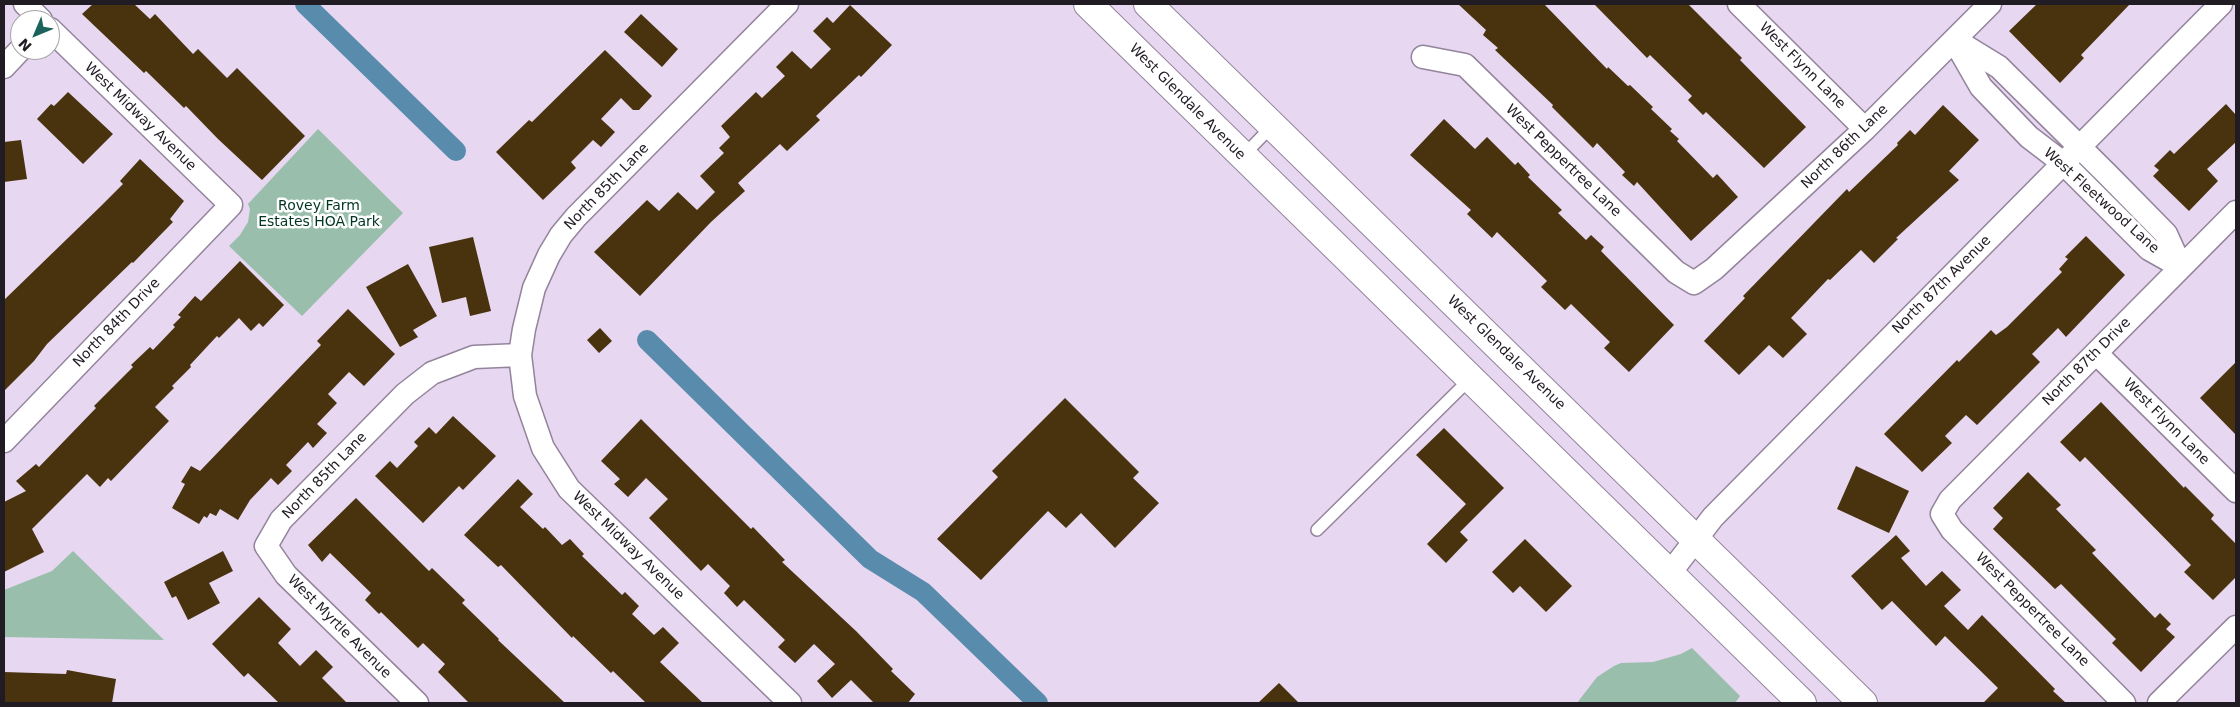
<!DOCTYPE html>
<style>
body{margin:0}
#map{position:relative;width:2240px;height:707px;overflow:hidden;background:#e7d7f1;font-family:"DejaVu Sans",sans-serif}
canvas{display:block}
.frame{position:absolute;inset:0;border:5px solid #211b24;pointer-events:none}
.north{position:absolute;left:10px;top:10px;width:50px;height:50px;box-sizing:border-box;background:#fff;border:1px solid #a6a4a7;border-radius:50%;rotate:225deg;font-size:14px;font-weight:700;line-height:20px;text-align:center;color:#211b24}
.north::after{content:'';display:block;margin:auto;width:18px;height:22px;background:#1a645c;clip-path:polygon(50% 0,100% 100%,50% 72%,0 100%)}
</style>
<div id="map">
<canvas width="2240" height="707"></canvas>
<div class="frame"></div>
<div class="north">N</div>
</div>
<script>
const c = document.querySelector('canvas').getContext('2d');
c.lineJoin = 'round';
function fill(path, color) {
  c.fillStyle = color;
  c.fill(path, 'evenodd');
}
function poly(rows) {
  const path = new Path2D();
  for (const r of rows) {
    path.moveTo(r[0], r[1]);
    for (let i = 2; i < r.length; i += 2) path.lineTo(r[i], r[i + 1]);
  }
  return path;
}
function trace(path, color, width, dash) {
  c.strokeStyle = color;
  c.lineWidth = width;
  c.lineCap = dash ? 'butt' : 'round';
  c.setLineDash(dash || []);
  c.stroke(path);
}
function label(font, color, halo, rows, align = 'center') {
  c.font = font + ' "DejaVu Sans",sans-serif';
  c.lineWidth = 5;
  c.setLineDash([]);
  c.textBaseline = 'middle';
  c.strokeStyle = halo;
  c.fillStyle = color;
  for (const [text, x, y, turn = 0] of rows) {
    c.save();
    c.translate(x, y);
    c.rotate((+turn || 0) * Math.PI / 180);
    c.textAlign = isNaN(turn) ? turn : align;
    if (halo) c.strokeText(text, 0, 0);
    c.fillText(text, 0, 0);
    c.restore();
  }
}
const green = poly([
 [318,129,403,213,302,316,229,246,240,235,248,222,250,209,248,204],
 [73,551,164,640,4,637,4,590,52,571],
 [1692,648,1740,696,1735,703,1577,703,1597,677,1614,666,1621,663,1653,662,1681,654]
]);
const canal = poly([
 [305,4,456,151],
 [647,340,870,559,923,592,1038,703]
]);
const building = poly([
 [93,4,134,4,150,19,155,14,193,54,198,49,227,78,237,68,305,136,262,180,218,139,186,106,184,108,146,71,144,73,82,14],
 [1458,4,1544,4,1607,69,1608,67,1628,86,1630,85,1653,107,1651,109,1672,129,1670,131,1679,139,1677,141,1713,178,1717,174,1738,197,1691,241,1637,182,1634,186,1622,175,1625,172,1597,143,1593,148,1552,107,1553,105,1495,50,1498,48,1483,35,1486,30],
 [1594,4,1688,4,1742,58,1740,60,1806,127,1764,168,1706,112,1703,115,1688,100,1692,96,1650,55,1647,58],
 [2037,4,2130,4,2081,55,2084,58,2060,83,2009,31],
 [850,5,892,45,861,77,859,75,816,116,820,120,787,151,780,144,738,183,745,191,711,222,640,296,594,252,647,200,659,211,678,192,697,210,715,192,700,176,724,153,719,148,730,137,721,126,756,92,762,98,785,76,776,67,792,51,811,69,831,49,813,31,827,17,833,23],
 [641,14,678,49,662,67,624,32],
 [605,50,652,96,639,110,633,110,621,98,601,119,615,132,601,147,593,140,571,162,576,168,543,200,496,152,529,120,532,122],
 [68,92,113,134,83,164,37,119,51,104,54,106],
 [2226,104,2236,115,2236,142,2207,169,2218,181,2189,211,2153,176,2159,170,2154,166,2170,150,2174,154],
 [1943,105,1979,140,1949,171,1959,180,1896,238,1898,239,1874,263,1861,250,1830,280,1828,279,1791,318,1807,334,1783,358,1769,345,1739,375,1704,341,1745,298,1743,296,1847,189,1849,192,1898,145,1897,143,1910,130,1915,135],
 [1444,119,1475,149,1487,137,1515,165,1518,162,1530,175,1528,177,1562,210,1558,213,1586,240,1591,235,1604,247,1601,251,1674,325,1629,372,1604,348,1610,342,1571,304,1565,310,1541,287,1547,281,1497,232,1492,238,1467,214,1471,210,1410,155],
 [21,140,27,179,4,182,4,142],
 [140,159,184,201,170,219,173,222,133,263,132,262,47,344,34,361,4,391,4,300,101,206,123,184,120,181],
 [2086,236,2125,275,2066,337,2058,328,2032,354,2040,362,1977,425,1966,415,1945,436,1952,443,1922,472,1884,434,1957,360,1959,362,1991,330,1996,335,2007,327,2062,272,2059,269,2068,259,2065,257],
 [473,237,491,311,470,316,466,297,442,303,429,247],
 [240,261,284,305,263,327,259,323,251,331,239,318,219,338,217,336,190,365,191,367,172,386,174,388,155,407,169,421,111,481,108,478,100,487,87,474,32,529,44,552,4,572,4,502,26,491,16,481,36,464,39,467,96,408,94,406,133,367,131,365,150,347,153,350,175,327,173,325,181,317,178,315,195,296,201,301],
 [408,264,437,316,413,330,418,337,400,347,366,287],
 [348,309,395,354,364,386,349,372,328,394,337,403,317,424,327,433,313,448,308,442,286,465,292,471,278,485,271,478,250,500,238,520,220,509,216,516,210,513,207,518,204,516,199,524,172,508,185,484,181,482,191,466,200,471,321,345,317,341],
 [600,328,612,341,599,353,587,340],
 [2236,362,2236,435,2200,398],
 [1065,398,1139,472,1133,478,1159,503,1115,548,1081,513,1066,528,1048,511,981,580,937,539,998,477,992,471],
 [2101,402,2184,488,2185,486,2214,515,2211,519,2236,544,2236,577,2213,600,2184,572,2191,565,2085,457,2080,462,2060,442],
 [453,416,496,456,463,490,459,486,423,523,375,476,390,461,397,468,418,446,414,442,429,427,436,434],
 [641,419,751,529,753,527,785,560,782,562,856,631,893,669,891,671,915,694,908,703,874,703,851,680,832,698,817,681,835,664,814,644,795,663,778,647,785,640,744,600,737,607,724,593,730,586,708,564,701,571,649,518,668,499,646,478,628,497,614,484,620,479,601,461],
 [1444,428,1504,488,1460,532,1468,540,1446,563,1427,544,1466,504,1416,455],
 [1856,466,1909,491,1889,533,1837,509],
 [2028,472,2061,505,2056,509,2096,550,2092,553,2155,618,2160,613,2171,624,2166,629,2175,637,2141,672,2112,643,2116,639,2061,584,2055,589,1993,529,2003,518,1993,508],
 [518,479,533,494,520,507,543,529,545,527,562,545,570,539,584,554,582,556,622,595,625,592,639,606,632,614,654,635,663,627,679,643,660,662,703,703,646,703,613,671,611,673,573,636,572,638,501,565,498,567,464,535],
 [356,498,429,571,432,568,465,600,462,603,499,639,498,640,565,703,469,703,438,672,445,664,423,643,418,648,381,612,379,614,365,600,371,593,330,553,322,562,308,545],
 [1896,535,1910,551,1901,558,1926,586,1942,571,1961,590,1944,606,1968,630,1982,615,2055,689,2053,691,2066,703,1983,703,1998,688,1945,636,1936,646,1892,601,1882,610,1851,576],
 [1525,539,1572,586,1546,612,1520,586,1513,593,1492,572],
 [223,551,233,571,209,583,220,603,188,620,176,596,172,598,164,582],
 [259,597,291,629,278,643,300,666,316,650,333,667,322,678,347,703,279,703,248,673,244,677,212,644],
 [67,670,116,679,112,703,4,703,4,672,66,674],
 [1279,683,1299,703,1258,703]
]);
const service = poly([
 [1243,156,1272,126],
 [1317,530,1471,378]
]);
const minor = poly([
 [25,4,41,20],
 [787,4,576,217,561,235,549,255,534,288,524,329,520,355,525,396,543,448,569,489,790,703],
 [1739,4,1865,129],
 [1954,40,1981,87,2029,137,2063,163,2149,249,2181,267],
 [1955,40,1999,67,2107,174,2166,234,2181,267],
 [1423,57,1465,65,1676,272,1694,283,1714,269,1865,129,1990,4],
 [4,67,20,50],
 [2096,353,2236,491],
 [4,441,231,205,50,29],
 [1670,573,1713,517,2221,4],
 [417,703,286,575,266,546,281,520,405,394,432,373,474,357,520,355],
 [2124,703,1952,530,1942,514,1950,500,2236,212],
 [2159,703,2236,627]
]);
const secondary = poly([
 [1088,4,1802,703],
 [1148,4,1863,703]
]);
const streetNames = [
 ["West Flynn Lane",1802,66,45],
 ["West Glendale Avenue",1187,102,45],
 ["West Midway Avenue",140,117,44],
 ["North 86th Lane",1845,147,-44],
 ["West Peppertree Lane",1563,161,44],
 ["North 85th Lane",607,187,-46],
 ["West Fleetwood Lane",2101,201,42],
 ["North 87th Avenue",1942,285,-45],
 ["North 84th Drive",117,323,-46],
 ["West Glendale Avenue",1506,353,44],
 ["North 87th Drive",2087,362,-45],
 ["West Flynn Lane",2166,422,45],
 ["North 85th Lane",325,476,-46],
 ["West Midway Avenue",628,546,44],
 ["West Peppertree Lane",2032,610,45],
 ["West Myrtle Avenue",339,627,45]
];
const parkNames = [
 ["Rovey Farm",319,206],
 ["Estates HOA Park",319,222]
];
fill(green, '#99beab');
trace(canal, '#588bac', 20);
fill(building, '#48330e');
trace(service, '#93849c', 14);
trace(minor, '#93849c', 25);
trace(secondary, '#93849c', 30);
trace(service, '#fff', 11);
trace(minor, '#fff', 22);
trace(secondary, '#fff', 28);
label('14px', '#211b24', '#fff', streetNames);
label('14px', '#003522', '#fff', parkNames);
</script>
